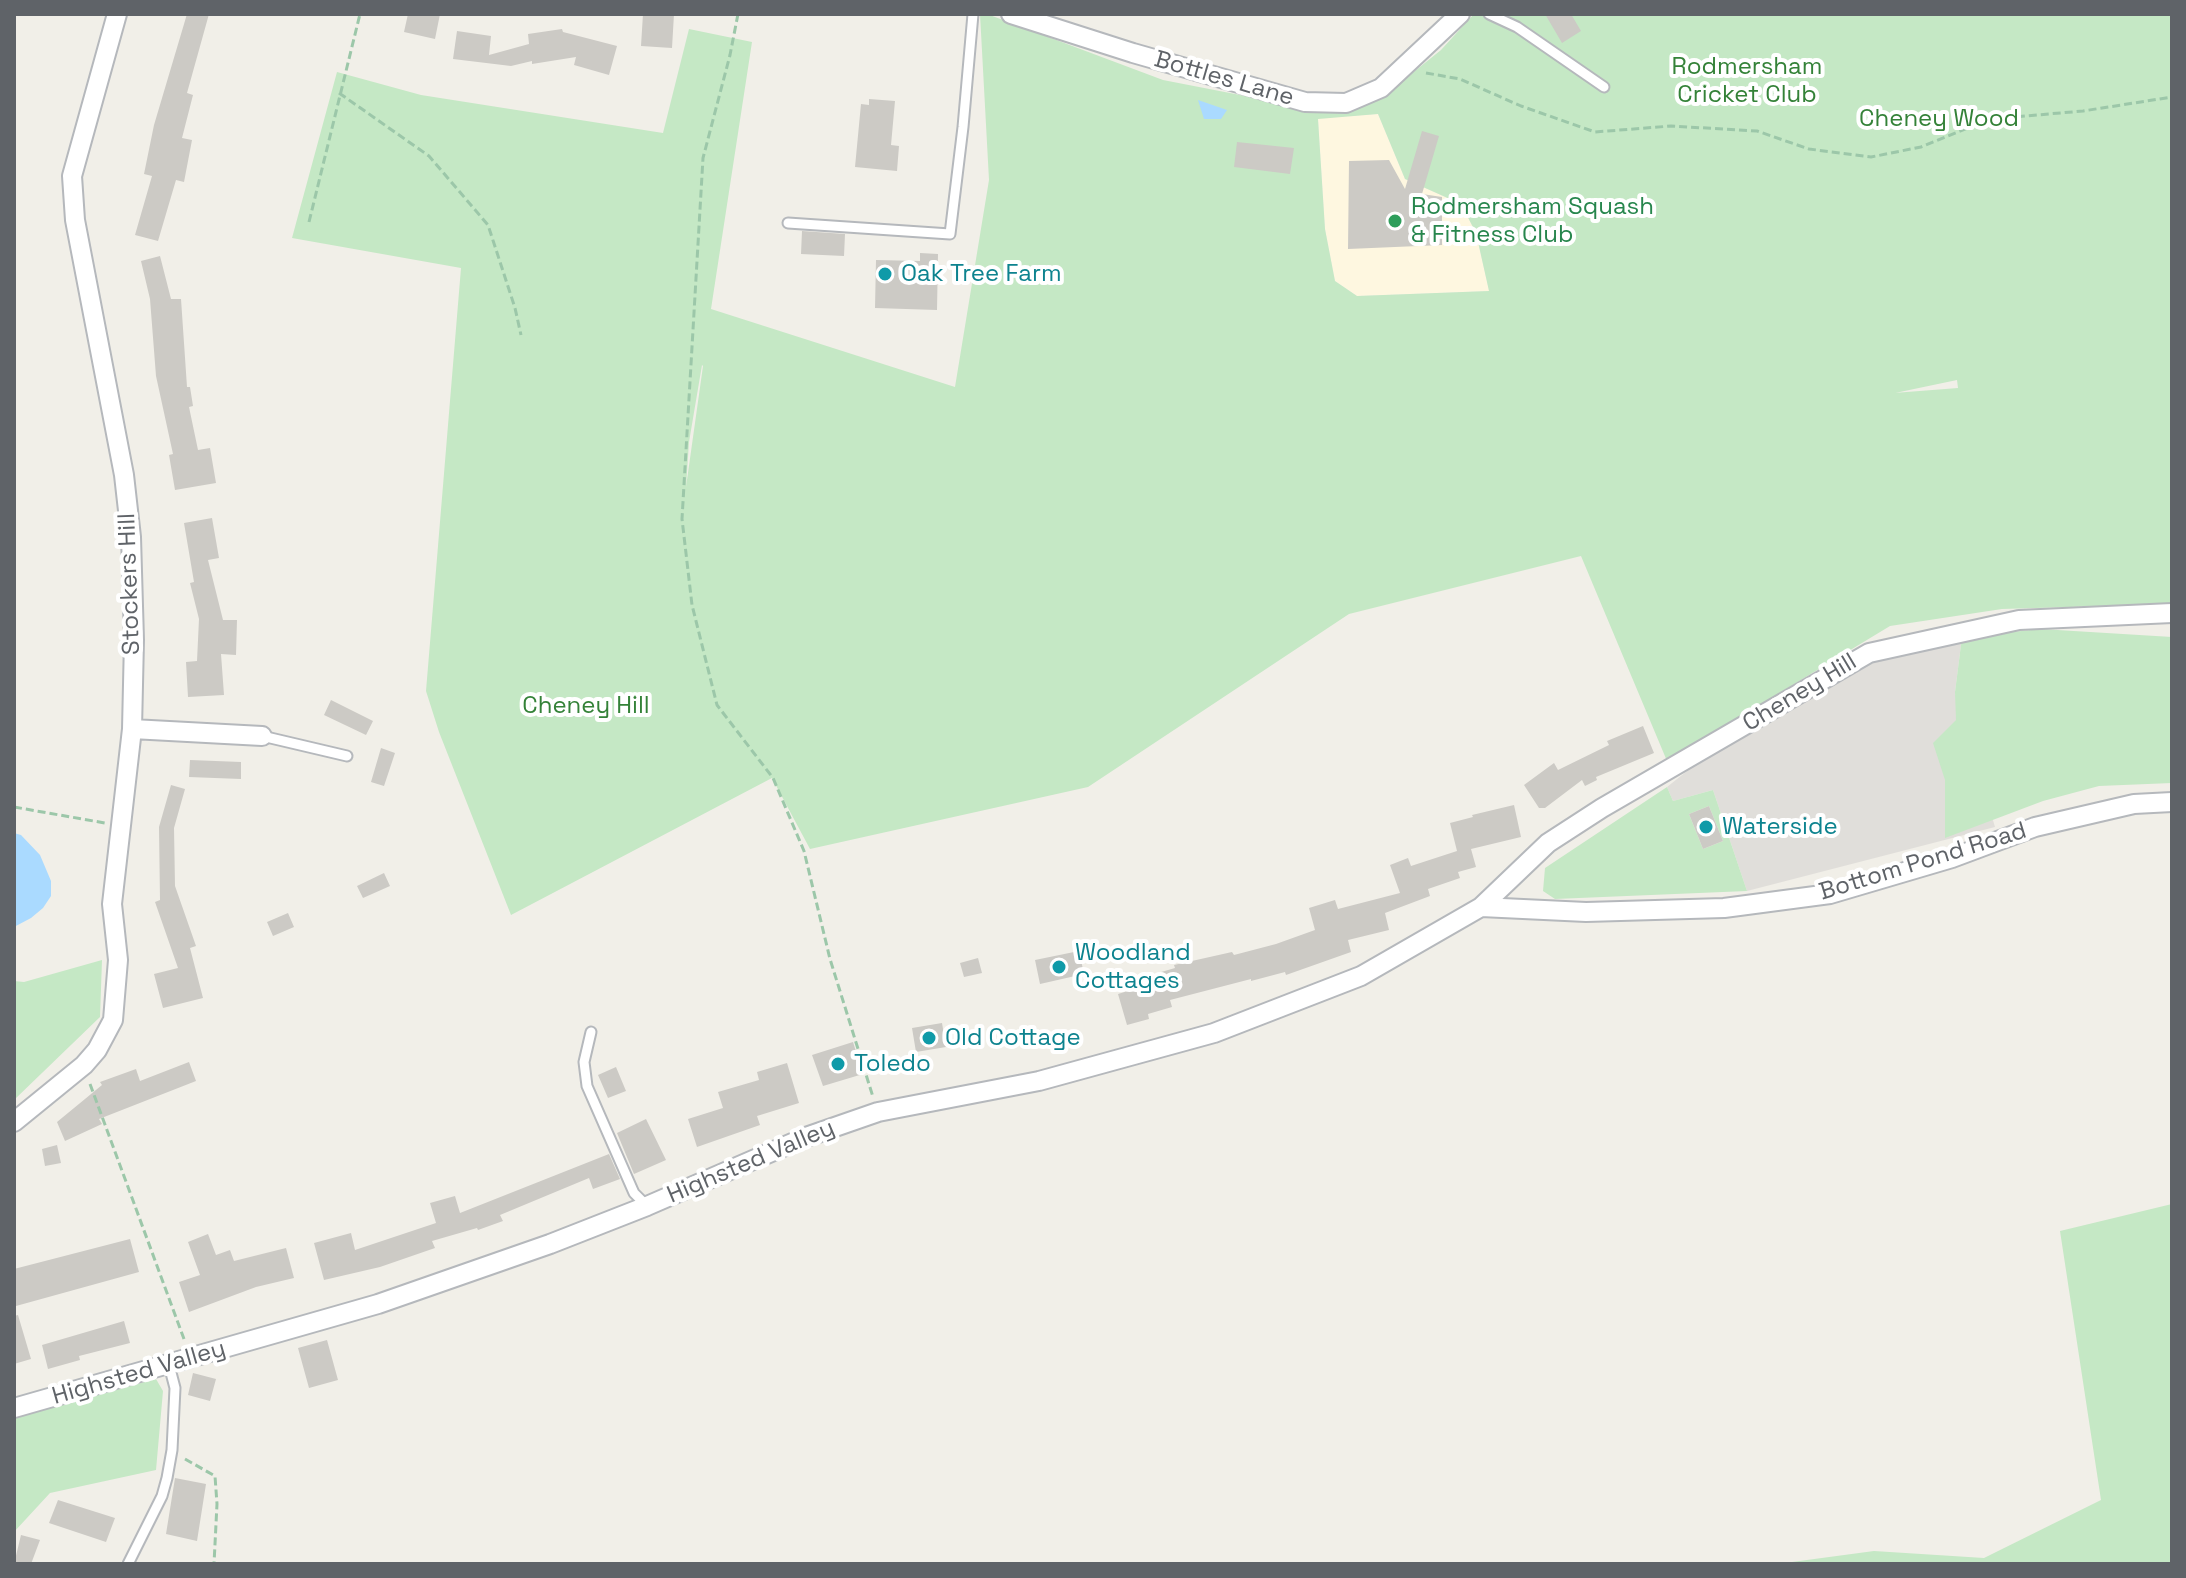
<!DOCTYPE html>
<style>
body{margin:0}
#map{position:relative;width:2186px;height:1578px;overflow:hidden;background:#f1efe8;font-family:"Space Grotesk",sans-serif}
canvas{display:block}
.frame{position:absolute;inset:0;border:16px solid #5f6368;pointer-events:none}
</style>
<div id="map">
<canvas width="2186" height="1578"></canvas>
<div class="frame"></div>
</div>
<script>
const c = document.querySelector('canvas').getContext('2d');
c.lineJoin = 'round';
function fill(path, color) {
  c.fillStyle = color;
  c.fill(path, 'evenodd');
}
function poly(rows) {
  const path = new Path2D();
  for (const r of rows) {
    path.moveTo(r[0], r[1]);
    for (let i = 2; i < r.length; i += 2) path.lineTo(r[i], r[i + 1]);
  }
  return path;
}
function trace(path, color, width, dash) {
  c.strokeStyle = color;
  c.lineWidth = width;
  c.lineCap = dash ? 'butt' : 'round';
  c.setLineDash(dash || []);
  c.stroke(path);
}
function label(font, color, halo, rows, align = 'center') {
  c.font = font + ' "Space Grotesk",sans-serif';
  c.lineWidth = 8;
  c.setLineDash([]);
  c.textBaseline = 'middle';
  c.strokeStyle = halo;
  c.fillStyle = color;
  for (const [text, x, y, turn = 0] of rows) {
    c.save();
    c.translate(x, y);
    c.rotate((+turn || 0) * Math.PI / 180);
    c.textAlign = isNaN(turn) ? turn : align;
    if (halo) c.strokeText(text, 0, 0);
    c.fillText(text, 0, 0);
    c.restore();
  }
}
const commercial = poly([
 [1378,114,1405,179,1461,204,1476,233,1489,291,1357,296,1335,281,1325,229,1318,118]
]);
const industrial = poly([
 [1962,637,1955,692,1995,827,1747,891,1713,790,1673,801,1667,787,1716,748,1865,664]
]);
const green = poly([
 [980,14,987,14,1163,80,1312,109,1380,99,1441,50,1474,14,2172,14,2172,604,2002,609,1890,626,1667,761,1581,556,1349,614,1088,787,810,849,772,778,511,915,439,732,426,691,461,268,292,238,337,72,421,95,663,133,689,29,752,42,711,309,955,387,989,180],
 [1378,114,1405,179,1461,204,1476,233,1489,291,1357,296,1335,281,1325,229,1318,119],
 [702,365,703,366,686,487,689,442],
 [1957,380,1958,388,1894,393,1895,393],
 [2041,629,2172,637,2172,783,2099,786,2043,801,1945,838,1945,780,1933,743,1956,720,1955,692,1962,637],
 [1667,787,1673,801,1713,790,1747,891,1555,899,1543,891,1545,868],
 [1709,806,1723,841,1703,849,1689,814],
 [102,960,100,1017,14,1100,14,981,24,982],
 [2172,1204,2172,1564,1777,1564,1874,1551,1984,1558,2101,1500,2060,1231],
 [156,1379,163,1391,156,1470,50,1493,14,1532,14,1417]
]);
const water = poly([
 [1198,100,1227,110,1221,119,1204,119],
 [14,833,21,835,40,855,51,881,51,896,43,908,31,918,14,927]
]);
const building = poly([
 [187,14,209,14,187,93,193,95,182,138,192,140,184,182,176,180,158,241,135,235,152,176,144,174,154,125],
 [408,14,440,14,435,39,404,32],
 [643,14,674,14,672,48,641,46],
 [1545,14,1571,14,1581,31,1562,43],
 [562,29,563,32,617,46,609,75,574,65,576,57,532,64,532,61,511,66,453,59,457,31,491,36,489,55,529,44,528,34],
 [869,99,895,101,891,145,899,146,897,171,855,167,861,104,869,105],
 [1422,131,1439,136,1422,194,1442,197,1442,245,1348,249,1349,161,1389,160,1405,189],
 [1237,142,1294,148,1290,174,1234,167],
 [802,231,845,234,844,256,801,254],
 [920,253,938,254,937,310,875,308,876,260,920,261],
 [160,256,171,299,181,299,187,387,190,387,193,406,189,407,198,450,210,448,216,483,175,490,169,455,173,454,156,376,150,299,141,261],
 [212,518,219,558,208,560,223,620,237,620,236,655,221,654,224,695,188,697,186,662,197,661,199,619,190,583,194,582,184,523],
 [331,700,373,721,366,735,324,715],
 [1643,726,1654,753,1596,777,1597,780,1585,786,1582,780,1545,808,1539,808,1524,785,1554,763,1558,770,1609,745,1607,741],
 [381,748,395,753,384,786,371,782],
 [190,760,241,762,241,779,189,777],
 [171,785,185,789,174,828,175,886,196,946,190,948,203,998,163,1008,154,974,178,968,155,902,160,900,159,827],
 [1514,805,1521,837,1471,849,1476,867,1458,872,1460,878,1428,889,1430,896,1385,913,1389,930,1348,940,1351,952,1286,975,1285,972,1251,981,1251,979,1170,1000,1172,1007,1148,1014,1149,1019,1127,1025,1118,994,1147,985,1144,977,1175,968,1174,965,1232,952,1234,955,1276,944,1315,930,1309,908,1335,900,1338,909,1400,893,1390,865,1408,858,1411,866,1457,851,1450,823,1473,817,1472,815],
 [1709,806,1723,841,1703,849,1689,814],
 [384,873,390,886,363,898,357,886],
 [288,913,294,927,273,936,267,922],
 [1079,951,1084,974,1040,984,1035,960],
 [978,958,982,973,964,977,960,963],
 [942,1023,946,1047,916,1052,912,1028],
 [853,1042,863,1074,823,1086,812,1055],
 [189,1062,196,1081,99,1119,102,1124,65,1141,57,1122,102,1085,100,1082,136,1069,140,1081],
 [787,1063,799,1103,757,1116,760,1125,697,1147,688,1119,723,1108,718,1092,759,1080,757,1072],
 [616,1067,626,1091,608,1098,598,1075],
 [646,1119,666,1160,634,1174,617,1133],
 [57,1145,61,1163,45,1166,42,1149],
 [609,1154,620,1179,593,1189,589,1178,500,1215,503,1221,478,1230,477,1228,432,1241,435,1248,380,1267,324,1280,314,1243,351,1233,355,1250,436,1223,430,1203,455,1196,460,1213],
 [208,1234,216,1255,230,1250,234,1261,286,1248,294,1278,256,1287,189,1312,179,1282,200,1275,188,1242],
 [130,1239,139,1272,16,1306,14,1269],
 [18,1315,31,1359,14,1364,14,1316],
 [124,1321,130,1343,79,1356,80,1360,48,1369,42,1345],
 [327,1340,338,1380,309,1388,298,1348],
 [193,1373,216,1379,210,1401,188,1395],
 [175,1478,206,1484,197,1541,166,1534],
 [58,1500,115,1518,106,1542,49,1523],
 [21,1535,40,1540,31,1564,14,1564]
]);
const path = poly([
 [738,14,730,55,703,158,682,519,692,605,717,705,773,778,804,851,830,959,873,1097],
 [1426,73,1460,79,1521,106,1595,132,1671,126,1757,131,1809,149,1871,157,1921,147,1990,119,2083,111,2172,97],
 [339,93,429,156,488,225,515,308,521,335],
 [309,222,360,14],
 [14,807,105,823],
 [90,1084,184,1339],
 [185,1459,215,1476,217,1504,214,1564]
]);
const service = poly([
 [1489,14,1517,27,1604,87],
 [788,223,950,234,963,127,973,14],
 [262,736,347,756],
 [591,1032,584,1062,587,1086,634,1193,647,1206],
 [128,1564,162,1496,167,1478,172,1450,175,1388,169,1365]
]);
const minor = poly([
 [1011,14,1133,53,1305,102,1346,103,1381,88,1460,14],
 [132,729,262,736],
 [1481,907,1586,912,1724,908,1830,894,1952,858,2035,827,2134,804,2172,802],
 [14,1122,84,1065,97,1050,113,1020,118,960,112,904,132,729,134,640,131,537,124,475,75,220,72,176,117,14],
 [14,1408,378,1304,550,1244,647,1206,806,1137,878,1112,1039,1081,1214,1033,1361,976,1481,907,1548,843,1602,808,1869,653,2019,620,2172,613]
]);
const markers = [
 [1395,221,8,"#2e9e5b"],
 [885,274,8,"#0f9aa8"],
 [1706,827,8,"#0f9aa8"],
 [1059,967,8,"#0f9aa8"],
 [929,1038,8,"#0f9aa8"],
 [838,1064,8,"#0f9aa8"]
];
const parkNames = [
 ["Rodmersham",1747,67],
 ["Cricket Club",1747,95],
 ["Cheney Wood",1939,119],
 ["Cheney Hill",586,706]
];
const streetNames = [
 ["Bottles Lane",1224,79,16],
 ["Stockers Hill",130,584,-92],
 ["Cheney Hill",1800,693,-31],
 ["Bottom Pond Road",1923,862,-17],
 ["Highsted Valley",751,1162,-23],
 ["Highsted Valley",139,1373,-16]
];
const leisureNames = [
 ["Rodmersham Squash",1411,207],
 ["& Fitness Club",1411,235]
];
const cultureNames = [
 ["Oak Tree Farm",901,274],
 ["Waterside",1722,827],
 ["Woodland",1075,953],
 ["Cottages",1075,981],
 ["Old Cottage",945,1038],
 ["Toledo",854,1064]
];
fill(commercial, '#fef7e0');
fill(industrial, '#e0deda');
fill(green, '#c5e8c5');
fill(water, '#aadaff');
fill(building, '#cccac5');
trace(service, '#b5b8bc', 13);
trace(minor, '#b5b8bc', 22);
trace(path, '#9cc7a9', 3, [8, 4]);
trace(service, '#fff', 9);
trace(minor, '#fff', 18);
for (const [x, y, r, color] of markers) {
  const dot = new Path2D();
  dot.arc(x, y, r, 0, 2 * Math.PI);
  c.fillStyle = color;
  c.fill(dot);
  trace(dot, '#fff', 3);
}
label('24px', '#348238', '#fff', parkNames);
label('24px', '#5f6368', '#fff', streetNames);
label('24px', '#27864d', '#fff', leisureNames, 'left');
label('24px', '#0d838f', '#fff', cultureNames, 'left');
</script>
